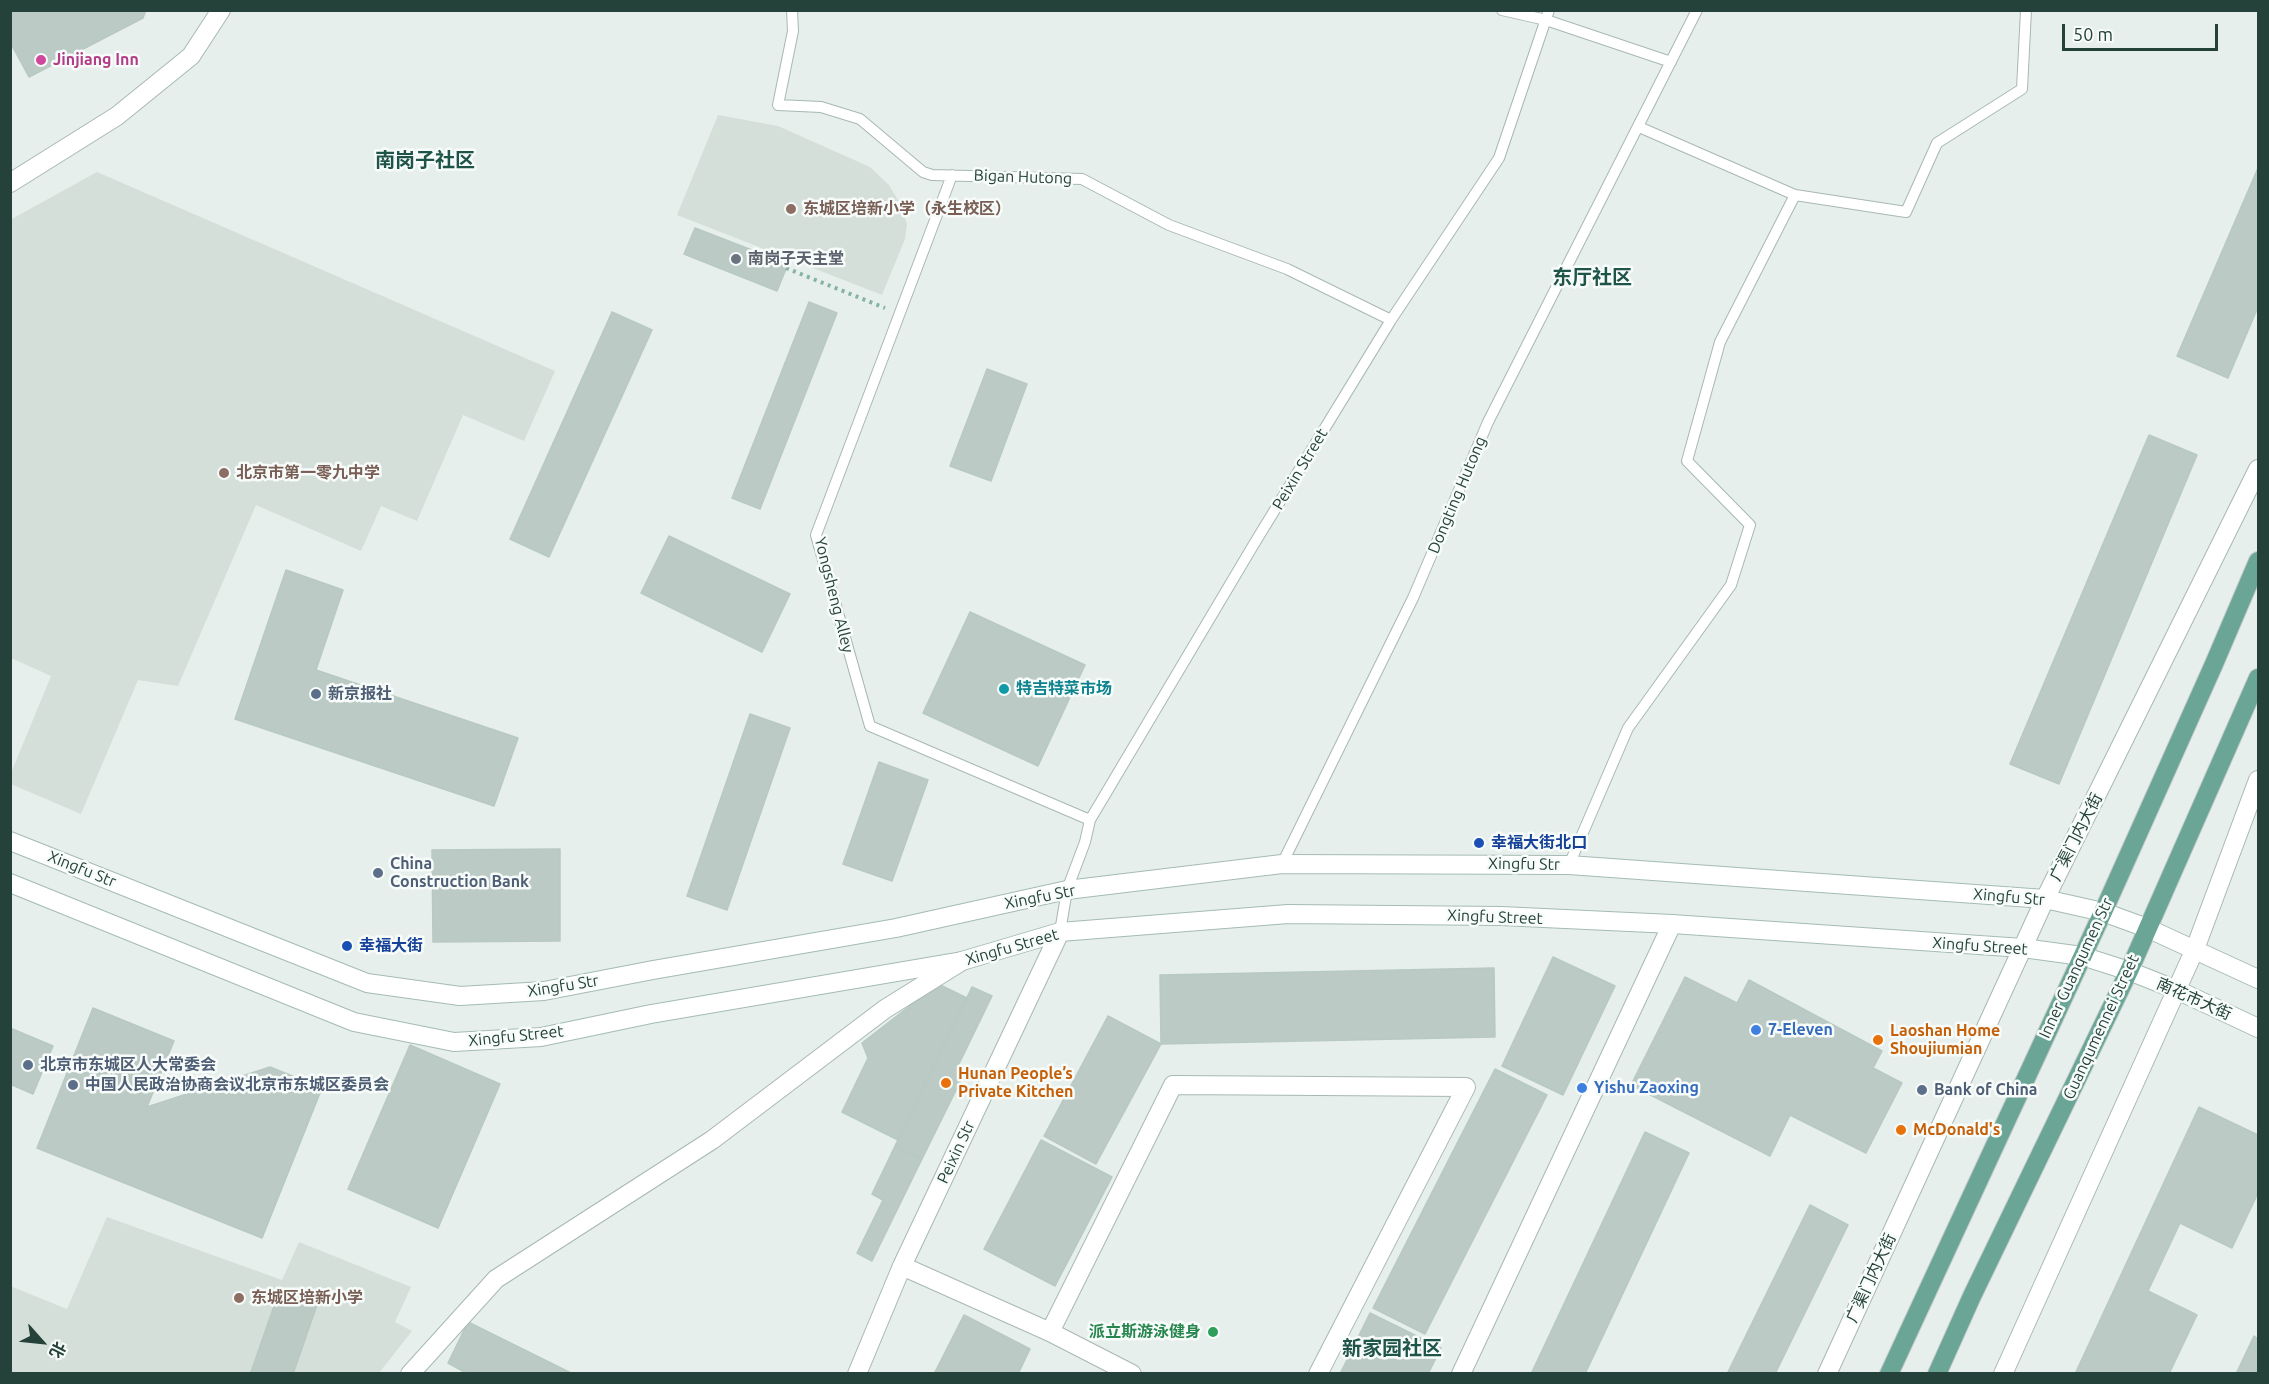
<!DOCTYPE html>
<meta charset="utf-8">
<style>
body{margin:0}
#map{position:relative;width:2269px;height:1384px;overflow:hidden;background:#e6efeb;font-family:Ubuntu,"Noto Sans SC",sans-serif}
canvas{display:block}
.frame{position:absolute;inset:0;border:12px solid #24423a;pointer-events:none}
.north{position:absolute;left:12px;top:1312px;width:60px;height:60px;-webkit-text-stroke:4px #f7fbf9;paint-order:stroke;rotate:117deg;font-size:16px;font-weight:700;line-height:24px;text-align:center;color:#24423a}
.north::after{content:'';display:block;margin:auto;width:21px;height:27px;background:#24423a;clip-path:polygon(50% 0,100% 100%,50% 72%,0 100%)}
.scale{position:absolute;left:2062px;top:24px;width:156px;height:27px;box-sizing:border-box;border:3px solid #24423a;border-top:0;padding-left:8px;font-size:18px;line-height:21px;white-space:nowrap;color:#24423a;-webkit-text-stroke:4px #f7fbf9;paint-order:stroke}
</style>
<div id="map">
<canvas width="2269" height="1384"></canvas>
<div class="frame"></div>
<div class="north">北</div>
<div class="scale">50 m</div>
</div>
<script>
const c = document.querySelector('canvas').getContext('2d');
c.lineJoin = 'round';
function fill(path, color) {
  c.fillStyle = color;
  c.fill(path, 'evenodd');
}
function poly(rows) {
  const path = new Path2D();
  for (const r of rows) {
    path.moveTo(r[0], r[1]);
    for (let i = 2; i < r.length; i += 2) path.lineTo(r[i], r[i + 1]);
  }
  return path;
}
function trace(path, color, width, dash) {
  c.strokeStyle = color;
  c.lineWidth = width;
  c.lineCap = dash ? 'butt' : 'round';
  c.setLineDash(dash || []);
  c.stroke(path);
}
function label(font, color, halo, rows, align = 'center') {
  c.font = font + ' Ubuntu,"Noto Sans SC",sans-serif';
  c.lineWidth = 5;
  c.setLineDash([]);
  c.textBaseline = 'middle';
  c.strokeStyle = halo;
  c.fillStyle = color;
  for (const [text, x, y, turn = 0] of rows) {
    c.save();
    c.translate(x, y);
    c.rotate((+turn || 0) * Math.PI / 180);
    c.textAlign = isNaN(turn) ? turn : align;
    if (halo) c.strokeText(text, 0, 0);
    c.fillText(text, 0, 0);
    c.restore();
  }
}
const built = poly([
 [718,115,778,126,870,167,889,185,899,202,907,224,905,239,882,295,677,215],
 [97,172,555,371,524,441,463,415,417,521,381,506,361,551,256,505,178,686,138,680,81,814,11,784,11,773,51,676,11,658,10,220],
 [107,1217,282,1280,299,1242,411,1287,395,1322,412,1331,379,1373,11,1373,10,1286,67,1309]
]);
const building = poly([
 [18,10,146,10,143,18,29,77,10,42,10,14,18,10],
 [2258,168,2258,307,2228,378,2177,356,2258,168],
 [695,228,788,264,777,291,684,254,695,228],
 [809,302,837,313,760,509,732,498,809,302],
 [612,312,652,330,549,557,510,539,612,312],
 [987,369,1027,384,991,481,950,466,987,369],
 [2149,435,2197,455,2059,784,2010,764,2149,435],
 [669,536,790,594,762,652,641,593,669,536],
 [286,570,343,590,316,670,518,738,494,806,235,719,286,570],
 [970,612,1085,665,1038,766,923,713,970,612],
 [750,714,790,728,727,910,687,896,750,714],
 [879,762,928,780,892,881,843,864,879,762],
 [560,849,560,941,433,942,432,850,560,849],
 [1553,957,1615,986,1563,1095,1502,1066,1553,957],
 [1494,968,1495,1037,1161,1044,1160,975,1494,968],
 [1685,977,1737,1003,1749,980,1882,1051,1873,1068,1902,1083,1866,1153,1790,1115,1770,1156,1631,1085,1685,977],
 [938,984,967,998,898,1140,842,1112,868,1058,862,1043,938,984],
 [972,987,992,996,958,1066,966,1070,922,1159,895,1146,972,987],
 [93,1008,174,1041,147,1107,270,1067,322,1088,262,1238,37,1148,93,1008],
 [1108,1016,1161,1044,1096,1164,1044,1136,1108,1016],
 [10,1028,53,1046,33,1094,10,1084,10,1028],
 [410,1045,500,1084,438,1228,348,1189,410,1045],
 [1495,1069,1547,1095,1425,1334,1373,1308,1495,1069],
 [2199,1107,2258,1135,2258,1193,2232,1248,2180,1223,2148,1291,2197,1315,2169,1374,2075,1374,2199,1107],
 [1645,1132,1689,1153,1585,1374,1531,1374,1645,1132],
 [1041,1140,1112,1177,1055,1286,984,1249,1041,1140],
 [895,1146,922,1159,872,1261,857,1253,883,1200,872,1194,895,1146],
 [1810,1205,1848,1225,1775,1374,1727,1374,1810,1205],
 [280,1289,318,1302,293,1374,255,1374,251,1372,280,1289],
 [1370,1313,1441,1348,1428,1374,1340,1374,1370,1313],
 [964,1315,1030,1349,1018,1374,934,1374,964,1315],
 [468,1322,573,1374,468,1374,448,1363,468,1322],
 [2254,1336,2258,1339,2258,1374,2236,1374,2254,1336]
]);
const path = poly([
 [786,268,885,308]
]);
const service = poly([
 [792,10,793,31,778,105,821,107,860,119,923,172,932,175,1082,179,1169,225,1287,269,1391,320],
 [1502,10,1546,20,1671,62],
 [1639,127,1795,195,1906,212,1937,143,2022,89,2026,10],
 [952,175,816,535,870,726,1090,820],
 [1282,864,1413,598,1488,422,1697,10],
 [1569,865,1628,728,1731,585,1750,525,1687,461,1720,342,1795,195],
 [1060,932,1067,890,1085,842,1090,820,1254,544,1391,320,1499,158,1549,10]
]);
const minor = poly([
 [902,1266,1050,1332,1132,1374],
 [1050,1332,1173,1085,1466,1087,1318,1374],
 [410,1374,496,1279,712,1140,885,1009,962,961],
 [857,1374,902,1266,1060,932],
 [1461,1374,1672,924]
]);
const tertiary = poly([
 [10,183,117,116,191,56,221,10],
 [1827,1374,2045,899,2258,469],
 [2003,1374,2195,949,2258,780]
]);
const secondary = poly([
 [10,841,367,983,460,996,544,991,653,970,896,928,1067,890,1282,864,1569,865,2045,899,2103,912,2147,928,2258,979],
 [10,883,354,1022,454,1042,541,1037,651,1014,962,961,1060,932,1288,914,1501,916,1672,924,2023,948,2082,956,2129,971,2177,990,2258,1028]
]);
const primary = poly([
 [1889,1374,2103,912,2214,664,2258,561],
 [1937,1374,1972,1296,2129,971,2258,678]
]);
const markers = [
 [41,60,6,"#d1479c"],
 [791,209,6,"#8d6e63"],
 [736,259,6,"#6b7280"],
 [224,473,6,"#8d6e63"],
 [1004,689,6,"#0f9aa8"],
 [316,694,6,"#5c6f8a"],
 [1479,843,6,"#1a4fb4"],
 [378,873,6,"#5c6f8a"],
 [347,946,6,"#1a4fb4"],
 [1756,1030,6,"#3f7fe0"],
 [1878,1040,6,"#e8710a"],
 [28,1065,6,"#5c6f8a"],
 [946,1083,6,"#e8710a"],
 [73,1085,6,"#5c6f8a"],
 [1582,1088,6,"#3f7fe0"],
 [1922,1090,6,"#5c6f8a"],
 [1901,1130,6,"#e8710a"],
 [239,1298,6,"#8d6e63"],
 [1213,1332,6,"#2e9e5b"]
];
const hotelNames = [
 ["Jinjiang Inn",53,60]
];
const streetNames = [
 ["Bigan Hutong",1023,177,2],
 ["Peixin Street",1300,469,-59],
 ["Dongting Hutong",1457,495,-67],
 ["Yongsheng Alley",834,595,76],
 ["广渠门内大街",2076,837,-63],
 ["Xingfu Str",1524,864,1],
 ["Xingfu Str",82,869,22],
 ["Xingfu Str",1040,897,-11],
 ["Xingfu Str",2009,897,5],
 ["Xingfu Street",1495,917,2],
 ["Xingfu Street",1980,946,4],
 ["Xingfu Street",1012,947,-16],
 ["Inner Guanqumen Str",2076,968,-65],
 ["Xingfu Str",563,986,-9],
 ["南花市大街",2194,999,24],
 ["Guanqumennei Street",2101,1027,-65],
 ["Xingfu Street",516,1036,-6],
 ["Peixin Str",956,1152,-65],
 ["广渠门内大街",1871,1278,-65]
];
const educationNames = [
 ["东城区培新小学（永生校区）",803,209],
 ["北京市第一零九中学",236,473],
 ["东城区培新小学",251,1298]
];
const worshipNames = [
 ["南岗子天主堂",748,259]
];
const cultureNames = [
 ["特吉特菜市场",1016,689]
];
const serviceNames = [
 ["新京报社",328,694],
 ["China",390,864],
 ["Construction Bank",390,882],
 ["北京市东城区人大常委会",40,1065],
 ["中国人民政治协商会议北京市东城区委员会",85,1085],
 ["Bank of China",1934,1090]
];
const transitNames = [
 ["幸福大街北口",1491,843],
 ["幸福大街",359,946]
];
const shopNames = [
 ["7-Eleven",1768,1030],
 ["Yishu Zaoxing",1594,1088]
];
const foodNames = [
 ["Laoshan Home",1890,1031],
 ["Shoujiumian",1890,1049],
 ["Hunan People’s",958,1074],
 ["Private Kitchen",958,1092],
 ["McDonald's",1913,1130]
];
const leisureNames = [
 ["派立斯游泳健身",1201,1332]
];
const quarterNames = [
 ["南岗子社区",425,160],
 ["东厅社区",1592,277],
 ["新家园社区",1392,1348]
];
fill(built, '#d4dfda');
fill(building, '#bbcac4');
trace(building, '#b8c9c2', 1.5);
trace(service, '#a8b8b2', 12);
trace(minor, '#a8b8b2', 20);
trace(tertiary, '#a8b8b2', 20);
trace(secondary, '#a4bbb3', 20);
trace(primary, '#c2cac8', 20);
trace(path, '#86b3a5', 4, [3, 4.5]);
trace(service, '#fff', 10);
trace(minor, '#fff', 18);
trace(tertiary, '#fff', 18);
trace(secondary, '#fff', 18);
trace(primary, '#6aa596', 18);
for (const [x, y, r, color] of markers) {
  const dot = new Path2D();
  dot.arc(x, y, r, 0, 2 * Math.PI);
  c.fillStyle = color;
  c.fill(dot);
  trace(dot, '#f7fbf9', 2);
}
label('bold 16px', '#b23c85', '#f7fbf9', hotelNames, 'left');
label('16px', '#24423a', '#f7fbf9', streetNames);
label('bold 16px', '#785e54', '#f7fbf9', educationNames, 'left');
label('bold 16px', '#5b616d', '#f7fbf9', worshipNames, 'left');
label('bold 16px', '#0d838f', '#f7fbf9', cultureNames, 'left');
label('bold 16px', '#4e5e75', '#f7fbf9', serviceNames, 'left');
label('bold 16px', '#164399', '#f7fbf9', transitNames, 'left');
label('bold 16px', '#366cbe', '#f7fbf9', shopNames, 'left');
label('bold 16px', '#c56008', '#f7fbf9', foodNames, 'left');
label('bold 16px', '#27864d', '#f7fbf9', leisureNames, 'right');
label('bold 20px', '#1f5548', '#f7fbf9', quarterNames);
</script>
